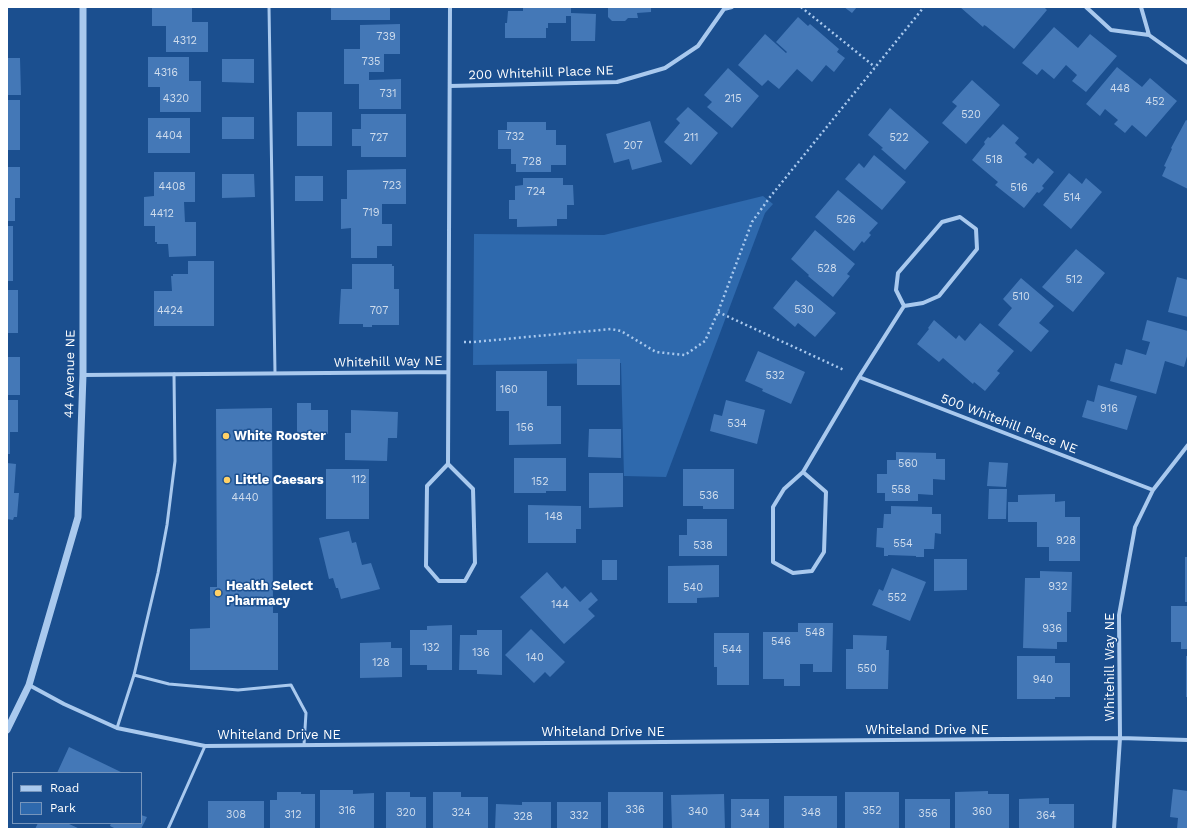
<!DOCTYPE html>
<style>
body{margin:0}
#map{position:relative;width:1195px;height:836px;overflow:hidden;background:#1b4f8f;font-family:"Work Sans",sans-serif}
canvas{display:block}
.frame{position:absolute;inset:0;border:8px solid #fff;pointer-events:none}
.legend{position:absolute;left:12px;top:772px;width:130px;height:52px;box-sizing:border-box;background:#1b4f8f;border:1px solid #7695bc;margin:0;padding:5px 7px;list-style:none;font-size:12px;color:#fff}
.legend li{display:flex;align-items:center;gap:8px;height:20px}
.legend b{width:20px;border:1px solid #7695bc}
</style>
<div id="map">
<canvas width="1195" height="836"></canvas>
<div class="frame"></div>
<ul class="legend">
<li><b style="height:5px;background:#a9c9ee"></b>Road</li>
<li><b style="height:11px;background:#2e69ad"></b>Park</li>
</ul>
</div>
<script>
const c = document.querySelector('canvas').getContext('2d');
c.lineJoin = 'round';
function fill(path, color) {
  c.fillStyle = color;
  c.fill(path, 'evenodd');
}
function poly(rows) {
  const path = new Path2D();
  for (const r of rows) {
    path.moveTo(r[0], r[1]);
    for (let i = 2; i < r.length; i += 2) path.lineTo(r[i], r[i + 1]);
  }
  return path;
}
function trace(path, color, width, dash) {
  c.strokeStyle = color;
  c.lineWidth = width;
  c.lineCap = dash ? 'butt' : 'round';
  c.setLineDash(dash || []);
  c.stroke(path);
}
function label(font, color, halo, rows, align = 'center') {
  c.font = font + ' "Work Sans",sans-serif';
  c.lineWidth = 3;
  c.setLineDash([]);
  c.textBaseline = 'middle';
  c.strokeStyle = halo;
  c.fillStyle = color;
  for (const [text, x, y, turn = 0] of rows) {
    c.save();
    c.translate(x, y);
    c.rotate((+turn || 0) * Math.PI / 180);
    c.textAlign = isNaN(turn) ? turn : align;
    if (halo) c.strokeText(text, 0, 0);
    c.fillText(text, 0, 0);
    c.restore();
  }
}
const green = poly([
 [763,196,773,204,765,213,666,477,624,476,621,363,473,365,474,234,604,235]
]);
const building = poly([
 [152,7,192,7,192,22,208,22,208,52,166,52,166,26,152,26],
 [331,7,390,7,390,20,331,20],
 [523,7,571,7,571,13,596,14,595,41,571,41,571,16,566,16,566,23,548,23,548,28,546,28,546,38,505,38,505,23,507,23,508,11,523,11],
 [608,7,651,7,651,12,637,13,638,18,628,18,625,21,612,21,608,17],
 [844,7,857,7,852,13],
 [960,7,1044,7,1047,10,1014,49,986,26,984,25,983,27],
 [798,17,808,26,810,24,839,49,837,52,845,58,834,72,826,65,812,82,797,69,779,89,768,80,762,86,738,65,765,34,786,53,787,52,776,42],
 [400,24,400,54,384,54,384,72,369,72,369,80,401,79,401,109,359,109,359,84,344,84,344,49,360,49,360,25],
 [1054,27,1078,48,1090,34,1117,56,1086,92,1072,81,1077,75,1066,65,1054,79,1042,69,1037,75,1022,63],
 [148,57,189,57,189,81,201,81,201,112,160,112,160,87,148,87],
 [7,58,20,58,21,95,7,95],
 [222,59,254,59,254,83,222,82],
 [1117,67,1142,87,1150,78,1177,101,1146,137,1132,125,1125,133,1114,124,1118,120,1105,109,1100,116,1086,104],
 [728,68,759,96,732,128,707,107,712,102,704,95],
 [972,80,1000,105,966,144,942,123,957,106,952,102],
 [7,100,20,100,20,150,7,150],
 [688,107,718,133,691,165,664,142,680,123,676,119],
 [890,108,929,142,905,170,881,149,883,148,868,135],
 [297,112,332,112,332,146,297,146],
 [361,114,406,114,406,157,361,157,361,146,352,146,352,129,361,129],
 [222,117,254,117,254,139,222,139],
 [148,118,190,118,190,153,148,153],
 [1186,120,1188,121,1188,189,1162,176,1166,167,1164,166,1172,149,1171,148],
 [650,121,662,162,632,170,629,159,614,163,606,134],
 [507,122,546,122,546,130,556,130,556,145,566,145,566,165,551,165,551,172,516,172,516,164,511,164,511,149,498,149,498,130,507,130],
 [1003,124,1019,138,1015,143,1027,154,1024,157,1033,164,1038,158,1054,172,1042,186,1044,188,1039,193,1037,192,1024,208,995,185,998,182,972,160,985,144,984,142,988,137,990,138],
 [874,155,906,182,882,210,845,179,859,163,864,168],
 [7,167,20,167,20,198,15,198,15,221,7,221],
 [406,169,406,204,382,204,382,224,392,224,392,246,377,246,377,258,351,258,351,228,341,229,341,199,347,199,347,170],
 [154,172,195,172,195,202,184,202,185,222,196,222,196,256,169,257,168,244,157,244,157,242,155,242,155,226,144,226,144,197,154,196],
 [1069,173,1082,184,1086,178,1102,192,1071,229,1043,205],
 [222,174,254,174,255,197,222,198],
 [295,176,323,176,323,201,295,201],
 [523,178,563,178,563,185,573,185,574,205,567,205,567,219,557,219,557,226,517,227,517,219,509,219,509,200,515,200,515,186,523,185],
 [838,190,878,223,869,233,871,235,864,243,862,241,854,251,815,217],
 [7,226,13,226,13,281,7,281],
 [815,230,855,264,847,274,850,276,833,297,808,276,809,275,791,259],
 [1076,249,1105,273,1073,312,1042,287],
 [188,261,214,261,214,326,154,326,154,291,172,291,171,276,173,276,173,274,188,274],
 [352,264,392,264,392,266,394,266,394,289,399,289,399,325,372,325,372,327,363,327,363,324,339,324,341,289,352,289],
 [1177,277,1188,280,1188,317,1168,312],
 [1021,278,1054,306,1039,323,1049,331,1031,352,998,325,1012,308,1003,299],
 [796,280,836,313,815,337,798,323,795,327,773,308],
 [7,290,18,290,18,333,7,333],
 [934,320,956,339,959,335,965,341,980,323,1014,351,997,371,1000,373,985,391,974,382,973,384,943,358,939,362,917,344,929,329,928,328],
 [1147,320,1188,331,1188,353,1184,367,1165,361,1156,394,1110,381,1115,363,1122,365,1126,349,1146,355,1150,342,1142,340],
 [758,351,805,372,791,404,762,391,763,389,745,381],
 [7,357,20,357,20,395,7,395],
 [577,359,620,359,620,385,577,385],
 [496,371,547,371,547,406,561,406,561,444,509,445,509,411,496,411],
 [1098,385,1137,396,1127,430,1082,417,1087,400,1094,402],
 [7,400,18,400,18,432,10,432,10,454,7,454],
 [726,400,765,410,757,444,710,431,714,414,722,416],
 [297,403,311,403,311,410,328,410,328,434,297,434],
 [272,408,273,613,278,613,278,670,190,670,190,629,210,628,210,587,217,587,216,409],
 [351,410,398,412,397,438,388,438,387,461,345,460,345,433,351,433],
 [589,429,621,429,621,458,588,457],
 [896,452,936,453,936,459,945,459,945,480,933,479,933,495,918,494,918,501,885,501,885,493,877,493,877,474,887,474,887,460,896,460],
 [514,458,566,458,566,491,546,491,546,493,514,493],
 [989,462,1008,463,1006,487,987,486],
 [7,463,16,464,14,493,19,493,17,517,14,517,13,520,7,519],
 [326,469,369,469,369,519,326,519],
 [683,469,734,469,734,509,703,509,703,506,683,506],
 [589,473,623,473,623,507,589,508],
 [989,489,1007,489,1006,519,988,519],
 [1055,494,1055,502,1065,501,1065,517,1080,517,1080,561,1049,561,1049,547,1037,547,1037,522,1008,522,1008,502,1018,502,1018,495],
 [528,505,581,506,581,529,576,529,576,543,528,543],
 [891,506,932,507,932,514,941,514,941,534,935,533,934,549,924,549,924,557,916,557,916,556,888,555,888,556,884,556,884,548,876,547,877,528,883,528,884,514,891,514],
 [687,519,727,519,727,556,679,556,679,535,687,535],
 [349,531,352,543,356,542,362,565,371,563,380,589,341,599,338,588,336,588,333,578,329,579,319,538],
 [1185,557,1188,557,1188,602,1185,602],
 [934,559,967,559,967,590,934,591],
 [602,560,617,560,617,580,602,580],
 [719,565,719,597,697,598,697,603,668,603,668,566],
 [892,568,926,582,910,621,872,605,879,589,883,591],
 [1040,571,1072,572,1071,612,1067,612,1067,642,1057,642,1057,649,1023,648,1025,578,1040,578],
 [547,572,562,589,565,586,580,602,591,592,598,600,588,609,595,616,564,644,520,597],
 [1171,606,1188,606,1188,649,1181,649,1181,642,1171,642],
 [798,623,833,623,832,672,813,672,813,664,800,664,800,686,784,686,784,679,763,679,763,632,798,632],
 [452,625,452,670,427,670,427,665,410,665,410,630,427,630,427,626],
 [531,629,565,662,550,677,545,672,534,683,505,655],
 [477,630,502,630,502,675,477,674,477,670,459,670,460,635,477,635],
 [714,633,749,633,749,685,717,685,717,667,714,667],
 [853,635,887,636,886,650,889,650,888,689,846,689,846,649,853,649],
 [391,642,391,648,402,648,402,677,360,678,360,643],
 [1017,656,1055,656,1055,663,1070,663,1070,697,1055,697,1055,699,1017,699],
 [1186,656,1188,656,1188,697,1186,697],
 [69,747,123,773,57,773],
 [1173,789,1188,791,1188,829,1177,829,1178,818,1170,817],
 [320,790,353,790,353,794,374,793,374,829,320,829],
 [988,791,988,794,1009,794,1009,829,955,829,955,792],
 [277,792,301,792,301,794,315,794,315,829,270,829,270,800,277,800],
 [386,792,410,792,410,797,426,797,426,829,386,829],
 [433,792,461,792,461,797,488,797,488,829,433,829],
 [608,792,663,792,663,829,608,829],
 [845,792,899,792,899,829,845,829],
 [724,794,725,829,672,829,671,795],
 [784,796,837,796,837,829,784,829],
 [1049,798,1049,804,1074,804,1074,829,1019,829,1019,799],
 [731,799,769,799,769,829,731,829],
 [905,799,950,799,950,829,905,829],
 [208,801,264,801,264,829,208,829],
 [522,802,551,802,551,829,495,829,496,804,522,805],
 [557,802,601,802,601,829,557,829],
 [141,815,147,817,141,829,116,829,110,826,111,823,141,823],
 [38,823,67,823,80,829,35,829]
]);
const path = poly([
 [801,7,875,67],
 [718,312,844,370],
 [464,342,474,342,611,329,621,331,656,352,685,355,705,341,718,312,752,222,770,197,924,7]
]);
const service = poly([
 [269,7,275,373],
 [134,675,169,684,238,690,291,685,306,713,304,745],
 [117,728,134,675,158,573,167,525,175,461,174,374],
 [168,829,205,746]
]);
const minor = poly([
 [1086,7,1111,30,1149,35,1188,63],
 [1141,7,1149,35],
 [724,9,732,7],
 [450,86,617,82,665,68,698,46,724,9,725,7],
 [83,375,448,372],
 [859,377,1153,490],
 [448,464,473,489,475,563,465,581,439,581,426,566,427,486,448,464,450,7],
 [803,472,826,492,824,552,812,571,793,573,773,562,773,507,784,489,803,472,859,377,904,306,923,303,939,296,977,249,976,229,960,217,942,222,898,273,896,290,904,306],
 [29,685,64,704,117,728,205,746,1120,738,1188,740],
 [1114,829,1120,738,1119,615,1135,527,1153,490,1188,445]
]);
const tertiary = poly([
 [7,730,29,685,78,517,83,375,83,7]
]);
const markers = [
 [226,436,4,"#ffd166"],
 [227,480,4,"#ffd166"],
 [218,593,4,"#ffd166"]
];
const numberNames = [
 ["739",386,37],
 ["4312",185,41],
 ["735",371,62],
 ["4316",166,73],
 ["448",1120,89],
 ["731",388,94],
 ["4320",176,99],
 ["215",733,99],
 ["452",1155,102],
 ["520",971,115],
 ["4404",169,136],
 ["732",515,137],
 ["727",379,138],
 ["211",691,138],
 ["522",899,138],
 ["207",633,146],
 ["518",994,160],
 ["728",532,162],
 ["723",392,186],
 ["4408",172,187],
 ["516",1019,188],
 ["724",536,192],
 ["514",1072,198],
 ["719",371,213],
 ["4412",162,214],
 ["526",846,220],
 ["528",827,269],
 ["512",1074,280],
 ["510",1021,297],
 ["530",804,310],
 ["4424",170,311],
 ["707",379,311],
 ["532",775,376],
 ["160",509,390],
 ["916",1109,409],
 ["534",737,424],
 ["156",525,428],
 ["560",908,464],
 ["112",359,480],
 ["152",540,482],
 ["558",901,490],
 ["536",709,496],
 ["4440",245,498],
 ["148",554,517],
 ["928",1066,541],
 ["554",903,544],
 ["538",703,546],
 ["932",1058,587],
 ["540",693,588],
 ["552",897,598],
 ["144",560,605],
 ["936",1052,629],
 ["548",815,633],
 ["546",781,642],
 ["132",431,648],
 ["544",732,650],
 ["136",481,653],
 ["140",535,658],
 ["128",381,663],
 ["550",867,669],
 ["940",1043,680],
 ["336",635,810],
 ["316",347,811],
 ["352",872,811],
 ["340",698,812],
 ["360",982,812],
 ["320",406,813],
 ["324",461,813],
 ["348",811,813],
 ["344",750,814],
 ["356",928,814],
 ["308",236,815],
 ["312",293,815],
 ["332",579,816],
 ["364",1046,816],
 ["328",523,817]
];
const streetNames = [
 ["200 Whitehill Place NE",541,73,-2],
 ["Whitehill Way NE",388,362,-1],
 ["44 Avenue NE",70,374,-89],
 ["500 Whitehill Place NE",1009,424,21],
 ["Whitehill Way NE",1110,667,-90],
 ["Whiteland Drive NE",927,730],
 ["Whiteland Drive NE",603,732],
 ["Whiteland Drive NE",279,735]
];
const poiNames = [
 ["White Rooster",234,436],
 ["Little Caesars",235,480],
 ["Health Select",226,586],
 ["Pharmacy",226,601]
];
fill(green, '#2e69ad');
fill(building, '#4478b7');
trace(path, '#a9c9ee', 2.5, [2, 3]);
trace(service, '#a9c9ee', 3);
trace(minor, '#a9c9ee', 4);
trace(tertiary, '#a9c9ee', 7);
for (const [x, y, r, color] of markers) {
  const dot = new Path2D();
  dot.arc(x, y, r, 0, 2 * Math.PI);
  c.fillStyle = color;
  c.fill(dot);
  trace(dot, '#1b4f8f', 1.5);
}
label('11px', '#d0dded', null, numberNames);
label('13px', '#fff', '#1b4f8f', streetNames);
label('bold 13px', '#fff', '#1b4f8f', poiNames, 'left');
</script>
